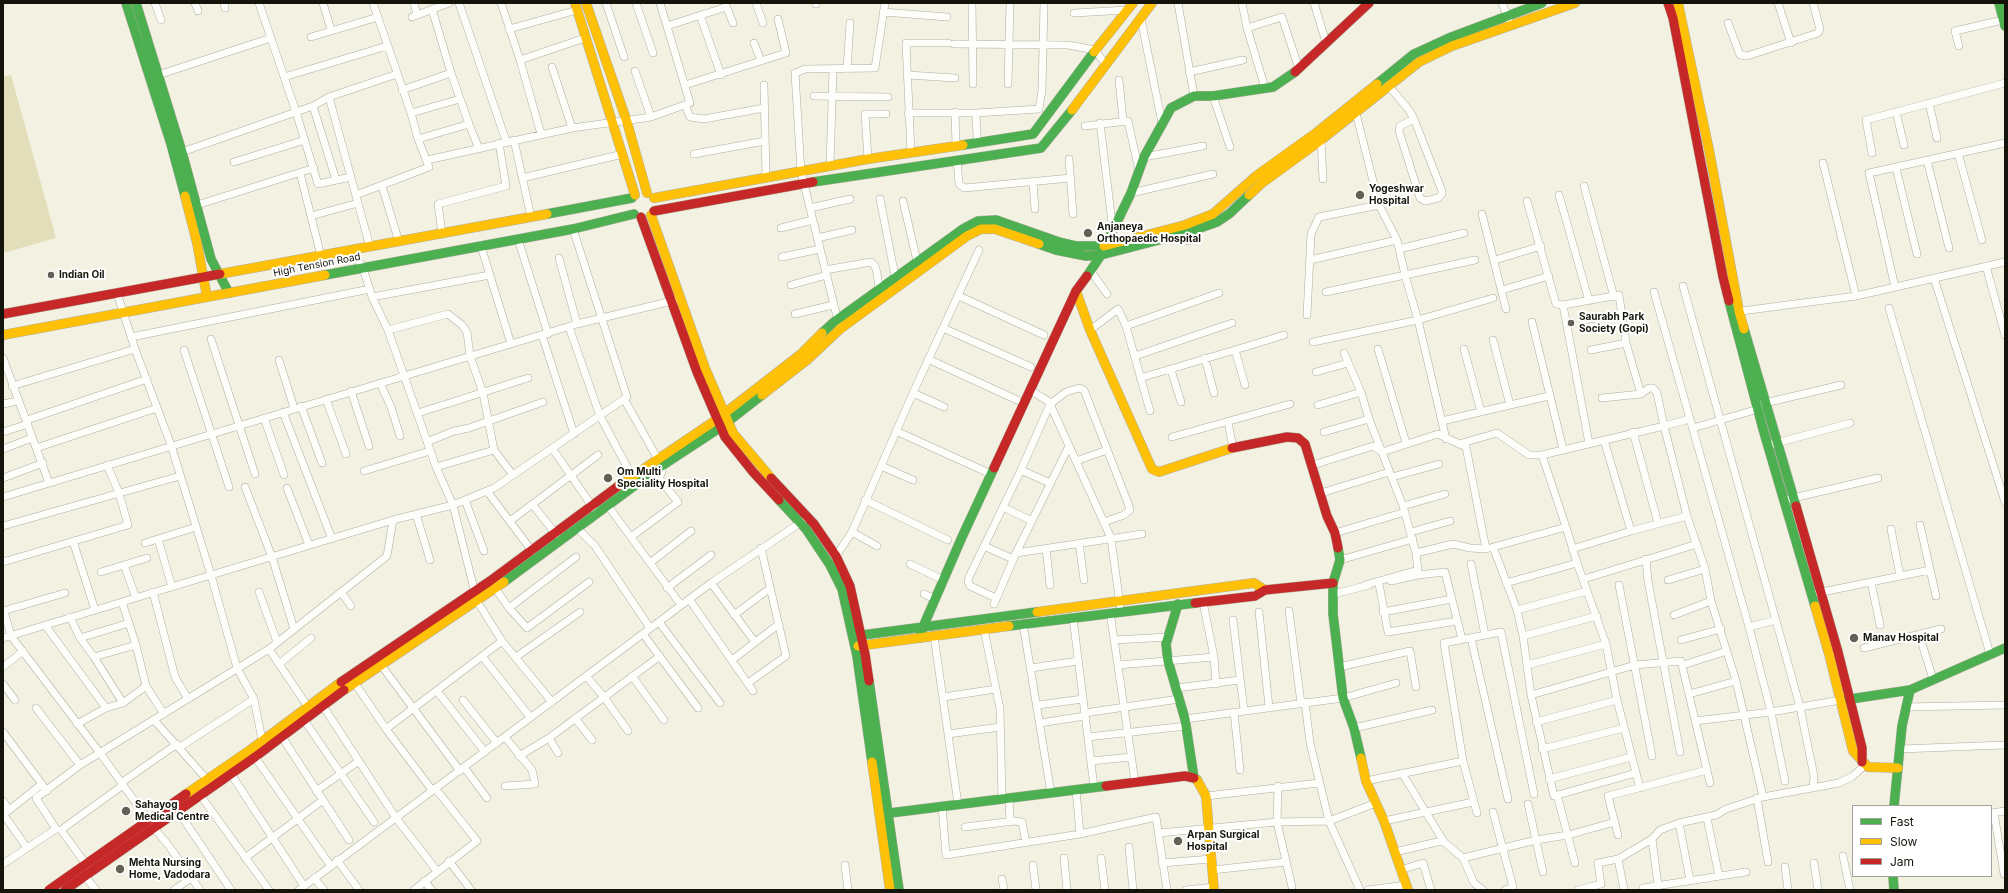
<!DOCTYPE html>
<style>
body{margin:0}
#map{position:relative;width:2008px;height:893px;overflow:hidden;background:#f3f1e1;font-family:Inter,sans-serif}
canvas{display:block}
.frame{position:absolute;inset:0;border:4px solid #15140a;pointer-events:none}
.legend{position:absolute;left:1852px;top:805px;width:140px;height:72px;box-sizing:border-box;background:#fff;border:1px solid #a1a19d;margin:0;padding:5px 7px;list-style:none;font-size:12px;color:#15140a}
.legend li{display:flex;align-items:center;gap:8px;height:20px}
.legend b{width:20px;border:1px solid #a1a19d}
</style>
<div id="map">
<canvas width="2008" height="893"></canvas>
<div class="frame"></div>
<ul class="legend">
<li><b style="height:5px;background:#4caf50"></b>Fast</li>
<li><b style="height:5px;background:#ffc107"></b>Slow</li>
<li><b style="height:5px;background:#c62828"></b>Jam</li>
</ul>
</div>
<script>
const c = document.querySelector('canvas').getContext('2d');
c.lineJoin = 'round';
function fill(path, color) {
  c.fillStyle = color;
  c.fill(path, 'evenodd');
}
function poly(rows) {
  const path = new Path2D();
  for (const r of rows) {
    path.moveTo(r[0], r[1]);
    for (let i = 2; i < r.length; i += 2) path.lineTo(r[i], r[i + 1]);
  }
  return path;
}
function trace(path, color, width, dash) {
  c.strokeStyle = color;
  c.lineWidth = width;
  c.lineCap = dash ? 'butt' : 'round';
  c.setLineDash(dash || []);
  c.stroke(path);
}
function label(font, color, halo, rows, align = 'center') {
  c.font = font + ' Inter,sans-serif';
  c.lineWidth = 4;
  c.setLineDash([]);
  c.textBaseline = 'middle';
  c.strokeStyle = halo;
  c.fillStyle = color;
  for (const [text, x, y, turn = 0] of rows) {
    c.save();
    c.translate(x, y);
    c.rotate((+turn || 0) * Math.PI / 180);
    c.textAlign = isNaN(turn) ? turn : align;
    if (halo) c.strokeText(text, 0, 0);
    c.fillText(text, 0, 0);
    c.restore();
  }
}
const green = poly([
 [11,75,56,238,3,253,3,77]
]);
const street = poly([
 [155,3,161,20],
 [195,3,198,11],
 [224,3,225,8],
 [259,3,296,112,318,184,351,177],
 [323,3,331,30],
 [414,3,417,15],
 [459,3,506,141],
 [501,3,520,60,541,134],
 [606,3,624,57],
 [636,3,653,53],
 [725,3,733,23],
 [756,3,763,23],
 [972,3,973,84],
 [1178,3,1194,96],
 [1242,3,1247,28],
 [1314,3,1326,42],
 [1502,3,1509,20],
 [1778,3,1791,43],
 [816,4,816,3],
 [432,9,451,73,469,124,479,149],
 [883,12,947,17],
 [1074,13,1127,10],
 [700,15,721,75],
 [412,17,449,3],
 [1141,19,1162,123],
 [1728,23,1740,55,1747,56,1818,33,1820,29,1813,3],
 [667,26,726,7],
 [509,29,577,10],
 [311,37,378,17],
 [754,43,761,61],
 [954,44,1068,45,1095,50,1106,65],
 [1959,46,1955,31,2003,20],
 [520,60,585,38],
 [552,67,572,128],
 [847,69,850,23],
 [635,71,651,117],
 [1189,72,1243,60],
 [908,75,955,78],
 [155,76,271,38],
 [284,77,387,46],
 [1119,80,1123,120],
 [1008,84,1010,3],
 [685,85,786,53,778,19],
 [764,85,766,177],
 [1388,85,1409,110,1414,119,1442,191,1442,194,1438,198,1425,201,1420,198,1399,131,1400,126,1414,119],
 [1265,88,1247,28,1282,17,1299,69],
 [402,90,451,73],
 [814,96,888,97],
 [1213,96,1230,147],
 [329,97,397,74],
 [1929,103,1937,138],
 [685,105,690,117,704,119,764,108],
 [313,106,336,180],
 [1355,109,1379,205,1397,240,1405,275,1418,320,1446,439],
 [955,112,956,146],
 [1896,112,1904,145],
 [411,113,460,99],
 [908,113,976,113,1039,109,1042,90,1044,3],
 [976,113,977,137],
 [1100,123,1113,231],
 [1085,126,1128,121,1139,171],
 [418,139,469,124],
 [514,140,531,217],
 [1321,140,1323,179],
 [182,152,313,106,329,97,370,247],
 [911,153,906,43,948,43],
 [1872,153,1866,120,2005,83],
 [1958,153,1982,240],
 [694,154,765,141],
 [1144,157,1203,146],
 [868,159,865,114,886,114],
 [1069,159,1073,214],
 [427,160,572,128,651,117,690,103,660,3],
 [957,160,959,184,964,188,1071,178],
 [1927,160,1949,248],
 [234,162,305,140],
 [1823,163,1856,296],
 [830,166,833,70],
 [1896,168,1917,254],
 [300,173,321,256],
 [522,178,623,154],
 [1033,182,1035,209],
 [382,186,399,242],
 [1584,186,1614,297],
 [1131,193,1213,174],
 [356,195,429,167,418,139,411,113,373,3],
 [1559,195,1589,301],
 [880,199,896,281],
 [903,201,917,261],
 [1527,201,1556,304,1563,305,1589,443],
 [197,205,314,168],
 [810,208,850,199],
 [1482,214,1506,309],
 [311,216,358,203],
 [781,228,813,220],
 [1186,233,1188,241],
 [442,234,438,204,506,186,499,143],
 [817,238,852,230],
 [518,239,548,334],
 [481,246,511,344],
 [1399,249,1464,233],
 [352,250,363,268,372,297,388,330,436,467,453,505,477,601,502,641,552,702],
 [782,257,820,249],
 [559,258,577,324],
 [1310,260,1397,240],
 [1495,260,1541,246],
 [1986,266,2005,335],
 [825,270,871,262,875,266,877,273,879,288],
 [1090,270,1107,294],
 [1934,278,2005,502],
 [791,285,827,275],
 [1683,286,1800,707,1814,776,1813,787],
 [1895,287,1869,173,2005,143],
 [1502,290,1549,276],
 [1326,292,1475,260],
 [1654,292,1749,627,1771,712,1785,781],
 [117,293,135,349,171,445,211,575,237,668,254,699,263,745],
 [959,296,1044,335],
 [372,297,490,275],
 [1563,305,1619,295,1626,343,1641,394],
 [1889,308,1990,654],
 [1734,312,1856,296,2005,262],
 [795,314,833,305],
 [1307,315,1311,234,1319,217,1379,205],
 [1583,320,1621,314],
 [1532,322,1563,449],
 [1126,326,1219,293],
 [569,327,600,416,634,480],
 [943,328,1031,367],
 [840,329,801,172,795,73,805,69,875,68,885,3],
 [388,330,448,314,462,325,467,332,470,356,483,393,494,450,436,467],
 [1090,330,1118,309,1126,326,1150,411],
 [542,335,574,434],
 [131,337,370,289],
 [211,339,255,474],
 [1313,342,1418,320,1493,298],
 [1378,349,1406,443],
 [1464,349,1481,412],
 [184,350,229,487],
 [1235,350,1284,335],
 [1591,350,1626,343],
 [1344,353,1361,392,1369,419,1403,506,1416,553,1418,570,1365,585],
 [1135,356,1232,323],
 [3,358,49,483],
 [1205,358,1214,393],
 [928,359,1017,400],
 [279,360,294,408],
 [1171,370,1181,402],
 [1316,372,1348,363],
 [1140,378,1235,350,1245,385],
 [380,383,391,407,400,436],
 [12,386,135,349],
 [1030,390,1048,401,1050,404,1111,538,1120,605],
 [351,391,369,446],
 [913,393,944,407],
 [1602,398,1641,394,1649,388,1653,388,1657,393,1664,426,1690,419],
 [326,399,346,454],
 [624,399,660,463],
 [3,404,18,401],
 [1761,404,1841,385],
 [1318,405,1361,392],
 [1510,405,1549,396],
 [301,406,322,463],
 [283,412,332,539],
 [418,413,528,378],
 [264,418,284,475],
 [27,420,147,379],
 [1442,421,1510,405,1493,340],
 [1228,422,1233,448],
 [1693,428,1758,409],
 [896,431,991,474],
 [3,432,28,424],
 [1324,432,1369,419],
 [1633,432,1658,523],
 [1172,437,1290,404],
 [1604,440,1631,531],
 [427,442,454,431,469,428,543,402],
 [1459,444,1497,433,1529,455,1542,455,1664,426,1687,516,1705,569,1711,601,1736,681,1763,797],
 [1773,444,1850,423],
 [36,448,157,408],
 [552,448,594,509],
 [3,449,32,438],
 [494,450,513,475],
 [1542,455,1566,527],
 [1076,461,1107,450],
 [1313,465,1373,446,1382,452,1438,434,1466,447,1486,549],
 [881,466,913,480],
 [1021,470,1050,483],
 [364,471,430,451],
 [1392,477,1439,464],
 [3,478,43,463],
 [245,487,272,557,294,629],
 [287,488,309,545],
 [487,491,532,551],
 [1321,493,1389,472],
 [3,497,577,324,676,300],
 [1789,499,1878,478],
 [465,500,484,551],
 [865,500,948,540],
 [532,504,556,534],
 [608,506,681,605],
 [1403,506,1445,494],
 [1003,507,1032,521],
 [416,514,430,560],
 [510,521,598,455],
 [1920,525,1936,596],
 [3,526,180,476],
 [577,528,595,546,650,628],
 [1891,529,1900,576],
 [852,532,877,546],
 [1411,532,1450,521],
 [1335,533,1405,512],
 [631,537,678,502,659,478,662,472,660,467],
 [158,539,172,587],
 [73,541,95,610],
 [145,543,196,527],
 [1079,543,1084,580],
 [984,546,1013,559],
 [1493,547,1517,610,1523,636,1531,695,1554,796,1636,773],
 [1046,548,1050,585],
 [1572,549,1631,531,1687,516],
 [1016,553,1142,534],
 [1416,553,1453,544,1470,548,1486,549,1566,527,1577,563,1606,644,1617,700,1640,788],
 [836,556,852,532,917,384,979,250],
 [1646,559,1648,581,1680,752],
 [1340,560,1413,539],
 [3,562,128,525,119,493,107,465],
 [650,563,691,531],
 [910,564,943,580],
 [1471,564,1485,635],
 [124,565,136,598],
 [101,572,147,558],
 [1584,579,1697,544],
 [1668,580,1705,569],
 [1391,581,1418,575,1445,572,1462,639],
 [1871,582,1880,625],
 [711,583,755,642],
 [1506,583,1577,563],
 [1379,584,1388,632,1457,621],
 [1619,585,1652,756],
 [495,588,509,608,527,628,589,582],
 [667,588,711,555],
 [153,592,175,677,188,699],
 [259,592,277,642],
 [341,592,351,606],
 [1817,593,1930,570],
 [924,594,935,599],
 [1334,594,1369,585],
 [996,598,970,586,968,582,969,577,1021,470,1050,404,1066,392,1079,388,1084,390,1129,506,1130,510,1124,515,1104,522],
 [689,599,753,691],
 [122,602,136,645,146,686,164,714],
 [1203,602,1214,657,1216,684],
 [994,604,1016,553,1069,446],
 [509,608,576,557],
 [1517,610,1587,591],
 [3,611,65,593],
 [4,611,11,636,100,753,154,828,169,846,200,890],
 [1289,611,1301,703],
 [1110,612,1135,782],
 [1259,612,1269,707],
 [1383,612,1452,599],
 [734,615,769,589],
 [1674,615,1711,601],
 [70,617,80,638,94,657,123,703],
 [1073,618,1094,787],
 [1233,620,1244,710],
 [659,622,720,703],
 [1023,624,1051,793],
 [45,625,106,708],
 [1749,627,1776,620],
 [984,629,1000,709,1002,799],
 [643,634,698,708],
 [1919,634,1933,679],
 [934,636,958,804],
 [1523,636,1597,616],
 [3,638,393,520,453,505,494,488,627,397,573,229],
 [80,638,129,623],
 [1471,638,1508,799],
 [1114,640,1168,637],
 [1681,640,1721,629],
 [1864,648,1941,629],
 [269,649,310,710],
 [482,656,530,717],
 [94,657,136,645],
 [516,657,580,612],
 [732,660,779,624],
 [279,664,311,638],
 [381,665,460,771],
 [1118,665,1214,657],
 [1527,665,1606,644],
 [1683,665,1727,651],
 [3,667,23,651],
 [1339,667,1410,651,1416,687],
 [1031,668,1078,661],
 [586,676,604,697,628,731],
 [632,676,664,720],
 [352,679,386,729,432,790],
 [748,683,786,656,761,548],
 [3,684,15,700],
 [1176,688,1240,680],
 [437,691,485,752],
 [1689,694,1736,681],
 [1531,695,1635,665,1681,661,1710,783],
 [943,697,996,689],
 [463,700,497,743],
 [1305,702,1310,743,1329,821,1360,890],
 [1038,705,1083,699],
 [323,706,396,818,437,871],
 [1906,707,2005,705],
 [36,708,80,765],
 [1234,712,1240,770],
 [1085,713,1179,699],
 [575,718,592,740],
 [1185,719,1343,698,1396,683],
 [154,720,210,783],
 [304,720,374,822],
 [1695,721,1771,712,1841,700],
 [1536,722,1617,700],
 [1040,723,1085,716],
 [77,724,106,708,123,703,146,686],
 [1354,728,1432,710],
 [386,729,502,641],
 [3,732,47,791],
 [948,734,1000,727],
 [282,737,349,840],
 [505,737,532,770,535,784,505,786],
 [1088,737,1186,726],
 [549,738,558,753],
 [180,747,254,699],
 [1542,749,1624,728],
 [1900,749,2005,745],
 [519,756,549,738,660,656],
 [255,757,330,865],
 [1091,761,1131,757],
 [464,767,487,798],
 [1402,773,1444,842],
 [231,774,304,886],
 [1549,779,1631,757],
 [1366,781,1463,761],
 [121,783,177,744],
 [1278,786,1277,822,1292,887],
 [1076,790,1080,834],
 [316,791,359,761],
 [200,795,269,890],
 [1557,795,1575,863],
 [1206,796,1319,783],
 [1009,798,1010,822],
 [1757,798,1768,862],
 [3,801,9,810],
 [1528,804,1543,872],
 [942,806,946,855,1080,834,1156,817,1167,890],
 [178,811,231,890],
 [1493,812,1513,887,1505,890],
 [1477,813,1463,761,1444,643,1501,632,1534,794],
 [1991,813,2005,811],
 [1994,813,2004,874],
 [3,815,42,784],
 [4,815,27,848],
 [1707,818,1719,876],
 [1384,821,1473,802],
 [1679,823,1690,880],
 [965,827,1014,821,1022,822,1026,843],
 [1159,833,1277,822,1329,821,1376,803],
 [1618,835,1608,796,1707,770],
 [1652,839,1658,885],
 [1129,847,1133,890],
 [1395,852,1437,842,1444,842,1463,858,1536,840,1568,835,1615,822],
 [1843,856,1850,890],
 [245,858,323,800],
 [1064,858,1067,890],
 [1101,858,1105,890],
 [1463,858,1474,883,1483,890],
 [1618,859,1652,839,1660,830,1679,823,1716,815,1726,809,1763,797,1839,783,1853,776,1865,765],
 [337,860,359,890],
 [449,861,471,890],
 [1162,863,1211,859],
 [1814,863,1818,890],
 [3,864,56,829,36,798,80,765,269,649,387,556,393,520],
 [845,865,848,890],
 [1033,865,1036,890],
 [88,867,61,830,123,785],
 [1785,867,1788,890],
 [1212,870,1286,862],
 [1400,870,1423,863,1431,890],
 [85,876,96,890],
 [314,878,324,890],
 [1002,879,1004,890],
 [424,881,432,890],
 [1643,888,1746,872],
 [174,890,191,878],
 [299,890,711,583,803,521],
 [414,890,477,841,435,788],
 [1186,890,1214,887],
 [1368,890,1407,885],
 [1578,890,1601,884,1598,863,1618,859,1624,890]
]);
const fast = poly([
 [126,3,171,144,185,196],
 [136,3,182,152,211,259,229,293],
 [1999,3,2005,26],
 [1377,84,1414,54,1449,38,1542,3],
 [963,145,1033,134,1094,52],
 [813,182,1041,148,1072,110],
 [547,214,632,198],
 [1039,244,1056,250,1086,256,1101,255,1186,233,1217,222,1229,214,1249,195],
 [325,275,573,229,634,214],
 [1087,276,1101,255,1131,193,1144,157,1171,108,1194,96,1213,96,1273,87,1295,72],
 [1729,301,1763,429,1815,606],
 [1744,329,1796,506],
 [822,333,834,322,963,229,978,221,996,220,1059,242,1076,246,1104,246],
 [779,500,806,529,830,565,842,589,857,656,872,762],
 [1338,548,1340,560,1333,583,1333,614,1343,698,1354,728,1361,758],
 [504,582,660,467,721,427,762,395],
 [1178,604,1166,644,1168,661,1185,719,1194,778,1197,780],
 [1009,626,1195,603],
 [855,636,1037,612],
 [920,638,923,627,962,537,994,468],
 [869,681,899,890],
 [1844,700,1910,690,2005,648],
 [1894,806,1902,726,1910,690],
 [882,814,1106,786],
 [1893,876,1894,890]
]);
const slow = poly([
 [575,3,635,195],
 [586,3,627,122,647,193],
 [1678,3,1709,150,1739,311,1744,329],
 [1094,52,1133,3],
 [1072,110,1152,3],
 [1249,195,1262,183,1321,140,1419,62,1452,46,1575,3],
 [185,196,197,243,207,297],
 [654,198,868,159,963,145],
 [651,215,705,368,733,433,771,478],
 [1104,246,1185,225,1213,214,1256,176,1316,133,1377,84],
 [220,274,547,214],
 [1076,291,1090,330,1152,469,1159,472,1232,448],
 [3,335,325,275],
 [762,395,807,360,840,329,967,236,981,229,995,229,1039,244],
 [617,487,716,420,801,354,822,333],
 [1815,606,1829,654,1853,751,1868,767,1898,768],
 [1037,612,1254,583,1265,590],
 [858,646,1009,626],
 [344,690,504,582],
 [1361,758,1366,781,1384,821,1408,890],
 [872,762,890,890],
 [1197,780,1206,796,1214,890],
 [186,794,250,750,341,682]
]);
const jam = poly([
 [1668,3,1673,18,1723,277,1729,301],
 [1295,72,1369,3],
 [654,211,813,182],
 [641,217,697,372,725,437,753,472,779,500],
 [3,314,220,274],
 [1232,448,1287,437,1298,438,1305,444,1327,516,1335,533,1338,548],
 [994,468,1076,291,1087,276],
 [771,478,814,524,836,556,850,586,865,654,869,681],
 [1796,506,1838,652,1862,748,1862,762],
 [1195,603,1255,596,1265,590,1333,583],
 [341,682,490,581,617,487],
 [1106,786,1185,776,1194,778],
 [49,890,186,794],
 [65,890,255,757,344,690]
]);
const markers = [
 [1360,195,5,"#636155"],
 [1088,233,5,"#636155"],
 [51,275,4,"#636155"],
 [1571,323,4,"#636155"],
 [608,478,5,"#636155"],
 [1854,638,5,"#636155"],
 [126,811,5,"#636155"],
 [1178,841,5,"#636155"],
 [120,869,5,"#636155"]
];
const poiNames = [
 ["Yogeshwar",1369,189],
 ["Hospital",1369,201],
 ["Anjaneya",1097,227],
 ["Orthopaedic Hospital",1097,239],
 ["Indian Oil",59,275],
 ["Saurabh Park",1579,317],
 ["Society (Gopi)",1579,329],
 ["Om Multi",617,472],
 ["Speciality Hospital",617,484],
 ["Manav Hospital",1863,638],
 ["Sahayog",135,805],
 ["Medical Centre",135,817],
 ["Arpan Surgical",1187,835],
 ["Hospital",1187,847],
 ["Mehta Nursing",129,863],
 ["Home, Vadodara",129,875]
];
const streetNames = [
 ["High Tension Road",317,265,-11]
];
fill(green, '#e3deba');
trace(street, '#afada1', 8);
trace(fast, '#afada1', 10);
trace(slow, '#afada1', 10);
trace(jam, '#afada1', 10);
trace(street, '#fdfdfa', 7);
trace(fast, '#4caf50', 9);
trace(slow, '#ffc107', 9);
trace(jam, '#c62828', 9);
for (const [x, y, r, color] of markers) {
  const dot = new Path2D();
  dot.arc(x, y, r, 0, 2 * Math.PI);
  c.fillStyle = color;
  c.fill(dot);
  trace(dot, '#fff', 1.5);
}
label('bold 10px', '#15140a', '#fff', poiNames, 'left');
label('10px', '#15140a', '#fff', streetNames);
</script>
